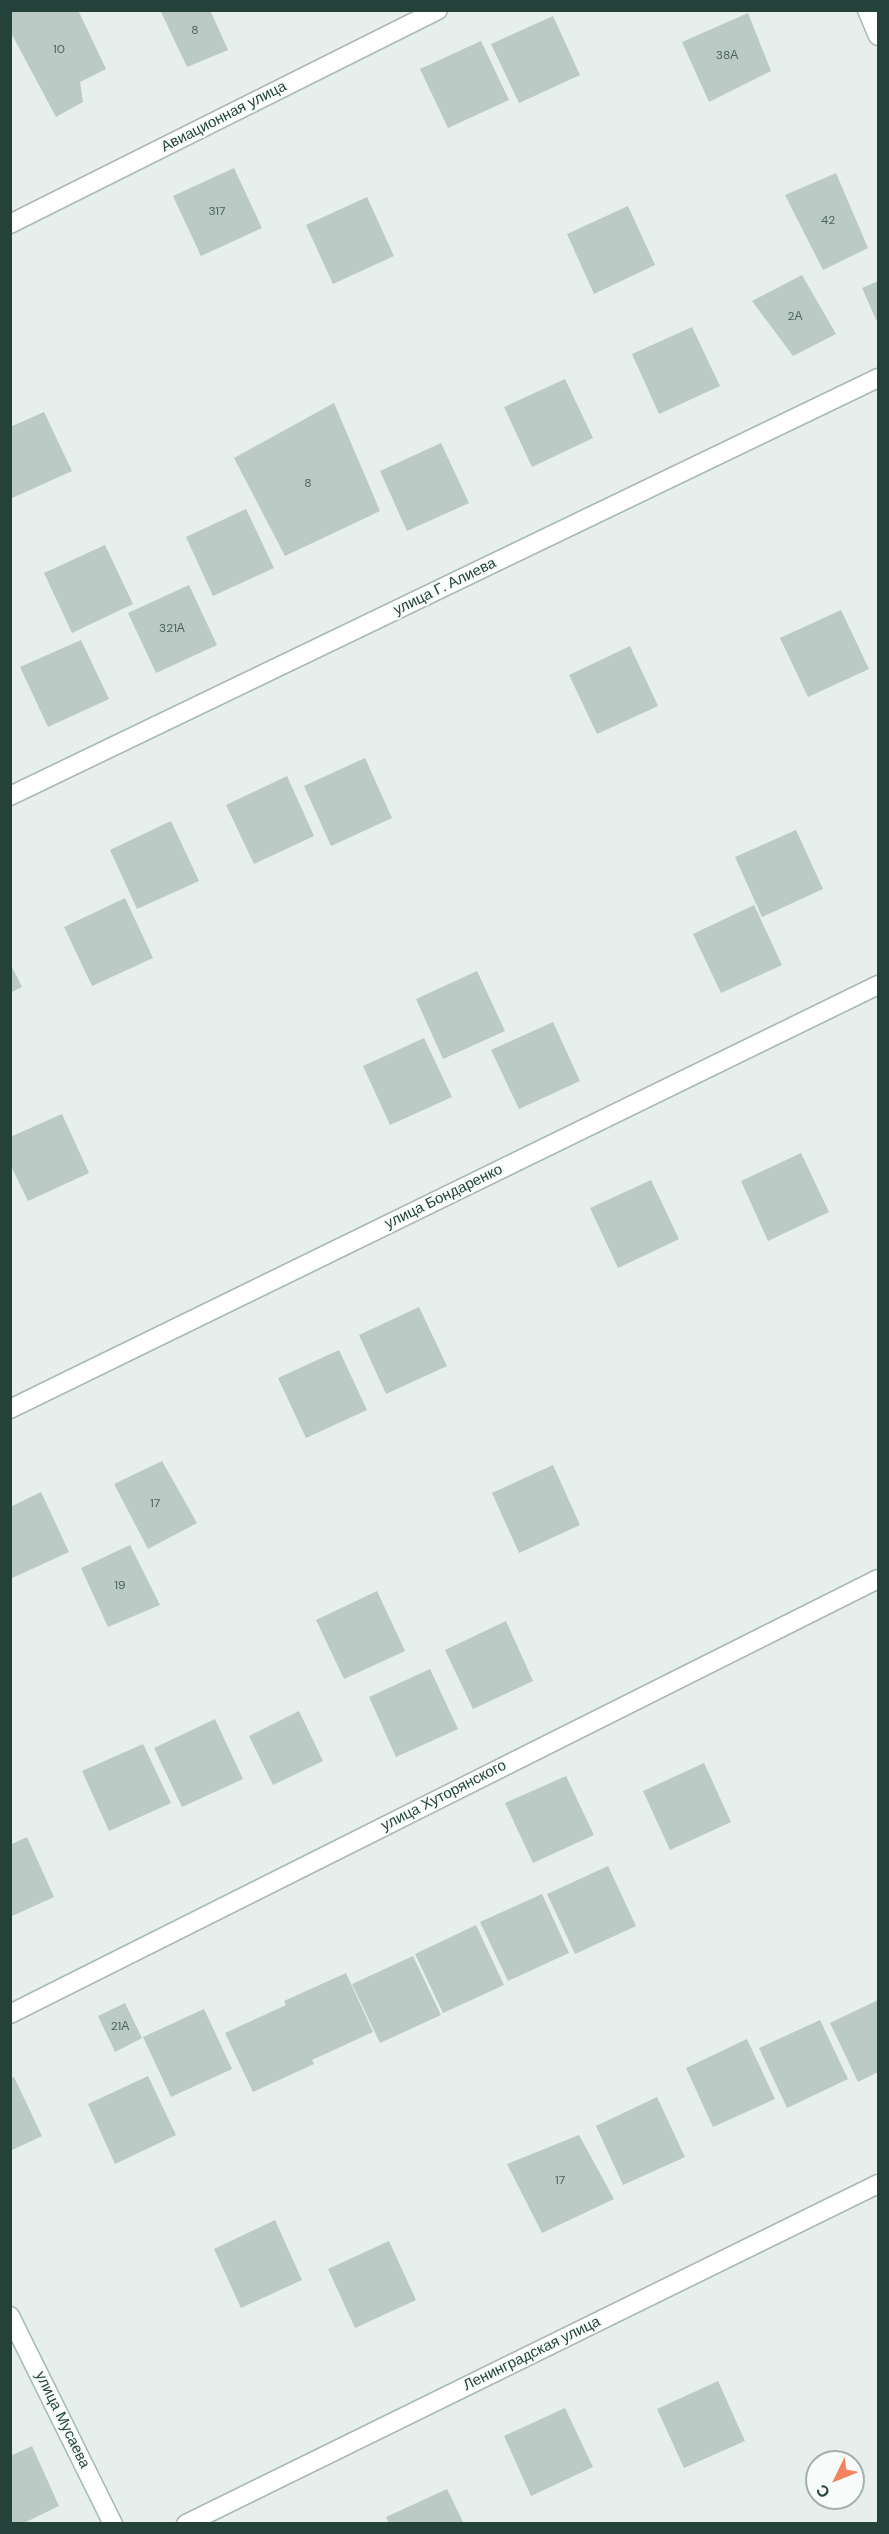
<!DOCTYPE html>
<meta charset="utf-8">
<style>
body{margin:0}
#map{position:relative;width:889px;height:2534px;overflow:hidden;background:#e6efeb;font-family:"DM Sans",sans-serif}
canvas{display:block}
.frame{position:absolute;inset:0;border:12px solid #24423a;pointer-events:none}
.north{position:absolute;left:805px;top:2450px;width:60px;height:60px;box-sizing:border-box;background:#f7fbf9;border:2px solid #a3b1ad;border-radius:50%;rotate:227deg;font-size:16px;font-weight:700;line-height:24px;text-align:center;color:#24423a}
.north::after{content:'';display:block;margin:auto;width:21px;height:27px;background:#f4845f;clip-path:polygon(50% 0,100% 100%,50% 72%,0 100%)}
</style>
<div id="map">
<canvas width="889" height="2534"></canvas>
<div class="frame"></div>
<div class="north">С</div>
</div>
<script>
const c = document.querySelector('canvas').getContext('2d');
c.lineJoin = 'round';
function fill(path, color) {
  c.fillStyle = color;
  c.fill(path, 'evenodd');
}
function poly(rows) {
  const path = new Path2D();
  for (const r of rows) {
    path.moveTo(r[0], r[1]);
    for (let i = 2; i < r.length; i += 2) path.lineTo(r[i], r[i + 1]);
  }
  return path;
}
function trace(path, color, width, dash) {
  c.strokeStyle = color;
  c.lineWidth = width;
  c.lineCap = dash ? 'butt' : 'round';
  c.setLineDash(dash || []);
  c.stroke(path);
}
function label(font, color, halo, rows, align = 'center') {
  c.font = font + ' "DM Sans",sans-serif';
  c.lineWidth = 4.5;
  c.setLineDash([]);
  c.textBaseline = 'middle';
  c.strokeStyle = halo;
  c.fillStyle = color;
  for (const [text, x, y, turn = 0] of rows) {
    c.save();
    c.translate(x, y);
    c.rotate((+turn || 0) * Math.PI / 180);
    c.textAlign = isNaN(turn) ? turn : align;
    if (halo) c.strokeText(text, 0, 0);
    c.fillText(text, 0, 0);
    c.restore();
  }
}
const building = poly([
 [10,10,78,10,106,69,80,82,83,102,56,117,10,31],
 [163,10,210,10,228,50,187,67,161,12],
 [748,13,771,71,709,102,682,42],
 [553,16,580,75,519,103,491,44],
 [481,41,509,100,448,128,420,69],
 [234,168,262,228,201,256,173,196],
 [836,173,868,248,823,270,785,195],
 [367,197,394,256,333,284,306,225],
 [628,206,655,265,594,294,567,234],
 [802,275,836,334,793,356,752,301],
 [878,281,878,324,862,288],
 [692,327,720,386,659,414,632,354],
 [565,379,593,438,532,467,504,407],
 [334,403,380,511,285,556,234,458],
 [44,412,72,471,10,499,10,427],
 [441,443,469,503,407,531,380,471],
 [246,509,274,568,213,596,186,537],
 [105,545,133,604,72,633,44,573],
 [189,585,217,645,156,673,128,613],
 [841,610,869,669,808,697,780,638],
 [81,640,109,699,48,727,20,667],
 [630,646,658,706,597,734,569,675],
 [365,758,392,818,331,846,304,786],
 [287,776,314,836,254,864,226,805],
 [171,821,199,881,137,909,110,850],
 [796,830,823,889,762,917,735,857],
 [125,898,153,958,92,986,64,927],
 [754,905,782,965,721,993,693,934],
 [10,963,22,987,10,993],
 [477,971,505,1031,443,1059,416,999],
 [553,1022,580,1081,519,1109,491,1050],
 [424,1038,452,1097,390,1125,363,1066],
 [62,1114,89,1173,28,1201,10,1164,10,1137],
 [801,1153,829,1212,768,1241,741,1181],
 [651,1180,679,1239,618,1268,590,1208],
 [419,1307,447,1366,386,1394,359,1335],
 [339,1350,367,1410,306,1438,278,1378],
 [162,1461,197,1523,148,1549,114,1484],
 [553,1465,580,1525,519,1553,492,1493],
 [41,1492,69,1552,10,1579,10,1507],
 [130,1545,160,1605,108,1627,81,1568],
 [377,1591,405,1651,344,1679,316,1620],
 [506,1621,533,1681,473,1709,445,1650],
 [430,1669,458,1729,396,1757,369,1697],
 [299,1711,323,1761,273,1785,249,1736],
 [215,1719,243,1779,182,1807,154,1748],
 [143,1744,171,1803,109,1831,82,1771],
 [704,1763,731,1822,670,1850,643,1791],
 [566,1776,594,1835,533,1863,505,1803],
 [27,1837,54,1897,10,1917,10,1845],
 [608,1866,636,1926,575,1954,547,1894],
 [542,1894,569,1953,508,1981,480,1922],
 [476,1925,504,1985,443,2013,415,1954],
 [413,1956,441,2015,380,2043,352,1984],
 [346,1973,373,2032,312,2060,314,2064,253,2092,225,2033,286,2005,284,2001],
 [878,2000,878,2072,858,2082,830,2023],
 [125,2003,142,2038,115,2052,98,2016],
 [204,2009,232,2069,171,2097,143,2037],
 [820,2020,848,2079,787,2108,759,2048],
 [747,2039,775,2099,713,2127,686,2068],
 [148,2076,176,2135,115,2164,88,2104],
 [14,2077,42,2136,10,2151,10,2078],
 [657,2097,685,2157,623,2185,596,2126],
 [579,2135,614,2199,542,2233,507,2164],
 [275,2220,302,2280,241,2308,214,2249],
 [389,2241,416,2300,355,2328,328,2269],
 [718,2381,745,2441,684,2468,657,2409],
 [565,2408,593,2467,531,2496,504,2436],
 [32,2446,59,2506,22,2524,10,2524,10,2456],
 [447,2489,464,2524,389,2524,386,2517]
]);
const street = poly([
 [10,224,438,10],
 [10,796,878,378],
 [10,1409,878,985],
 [10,2014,878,1579],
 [186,2524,878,2184]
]);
const secondary = poly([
 [867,10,878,36],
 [10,2316,113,2524]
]);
const numberNames = [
 ["8",195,31],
 ["10",59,50],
 ["38А",727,56],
 ["317",217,212],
 ["42",828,221],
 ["2А",795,317],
 ["8",308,484],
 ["321А",172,629],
 ["17",155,1504],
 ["19",120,1586],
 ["21А",120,2027],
 ["17",560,2181]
];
const streetNames = [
 ["Авиационная улица",224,117,-27],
 ["улица Г. Алиева",445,587,-26],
 ["улица Бондаренко",444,1197,-26],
 ["улица Хуторянского",444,1796,-27],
 ["Ленинградская улица",532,2354,-26],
 ["улица Мусаева",62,2420,64]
];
fill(building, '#bbcac4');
trace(street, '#a8b8b2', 21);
trace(secondary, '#a4bbb3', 21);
trace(street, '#fff', 18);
trace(secondary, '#fff', 18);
label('12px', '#4a645c', null, numberNames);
label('15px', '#24423a', '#f7fbf9', streetNames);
</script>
